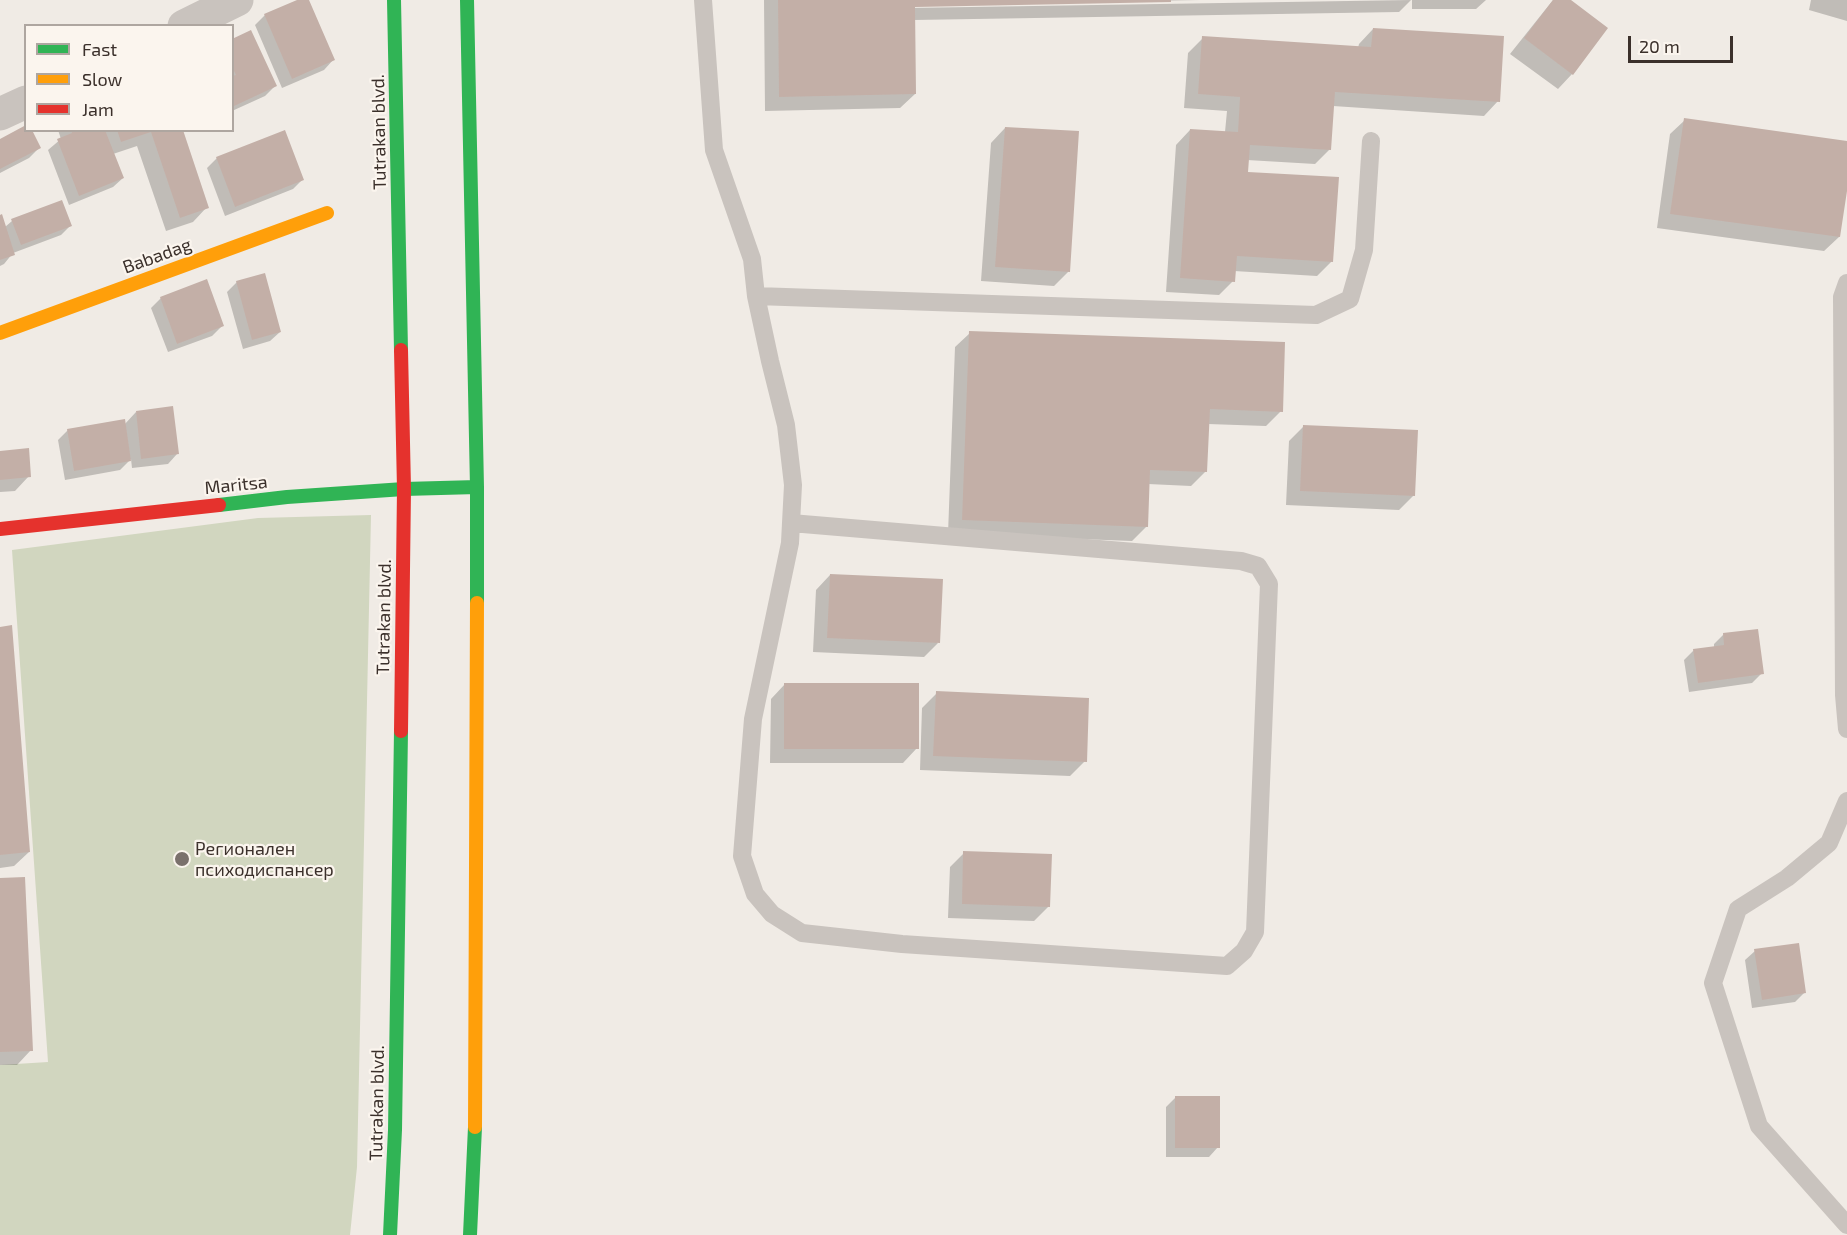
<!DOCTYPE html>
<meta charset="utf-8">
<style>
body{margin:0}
#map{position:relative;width:1847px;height:1235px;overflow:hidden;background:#f0ebe5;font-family:"Exo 2",sans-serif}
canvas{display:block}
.legend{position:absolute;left:24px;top:24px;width:210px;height:108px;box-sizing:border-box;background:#fbf5ee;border:2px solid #aea6a0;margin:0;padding:8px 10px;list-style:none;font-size:18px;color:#3b302b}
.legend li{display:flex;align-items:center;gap:12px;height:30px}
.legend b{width:30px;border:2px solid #aea6a0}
.scale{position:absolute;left:1628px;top:36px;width:105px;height:27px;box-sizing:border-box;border:3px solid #3b302b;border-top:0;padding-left:8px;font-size:18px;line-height:21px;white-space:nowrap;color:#3b302b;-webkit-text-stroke:4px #fbf5ee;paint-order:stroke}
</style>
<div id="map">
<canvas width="1847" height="1235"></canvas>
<ul class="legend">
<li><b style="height:8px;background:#30b455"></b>Fast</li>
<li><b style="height:8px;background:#ff9f0a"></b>Slow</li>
<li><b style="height:8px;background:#e5322d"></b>Jam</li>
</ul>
<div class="scale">20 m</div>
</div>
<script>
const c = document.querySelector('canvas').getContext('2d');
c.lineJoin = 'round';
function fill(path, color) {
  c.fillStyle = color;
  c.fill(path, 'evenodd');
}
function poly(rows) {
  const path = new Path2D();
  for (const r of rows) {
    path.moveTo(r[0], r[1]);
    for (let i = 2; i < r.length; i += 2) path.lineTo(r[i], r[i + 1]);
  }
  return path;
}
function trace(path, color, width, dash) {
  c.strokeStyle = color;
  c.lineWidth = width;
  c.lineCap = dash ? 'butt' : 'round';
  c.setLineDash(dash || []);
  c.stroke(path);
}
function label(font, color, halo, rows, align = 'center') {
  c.font = font + ' "Exo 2",sans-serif';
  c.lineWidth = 4.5;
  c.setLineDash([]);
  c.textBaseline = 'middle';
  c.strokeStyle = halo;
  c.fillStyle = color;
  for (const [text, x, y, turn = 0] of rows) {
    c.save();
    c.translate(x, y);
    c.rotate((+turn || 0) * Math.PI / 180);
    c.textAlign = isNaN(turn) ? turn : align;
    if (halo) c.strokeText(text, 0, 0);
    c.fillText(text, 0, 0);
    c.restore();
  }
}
const green = poly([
 [371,515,357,1167,350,1235,0,1235,0,1065,48,1062,12,550,258,518]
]);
const shadow = poly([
 [301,0,308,0,333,60,324,70,282,88,255,25,265,15],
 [764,0,1200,0,908,5,908,8,1411,0,1399,12,914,20,915,94,900,108,765,111],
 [1412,0,1486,0,1476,9,1412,9],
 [1553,0,1568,0,1606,29,1572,74,1558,89,1510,54],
 [1811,0,1847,0,1847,21,1809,10],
 [1373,29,1498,101,1484,116,1333,106,1330,149,1315,164,1247,160,1246,173,1332,261,1317,276,1234,271,1233,281,1219,295,1166,292,1176,145,1190,130,1225,132,1227,111,1184,108,1188,53,1203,38,1358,48,1359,44],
 [232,41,275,86,265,96,232,111],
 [1685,120,1847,142,1847,180,1839,237,1824,251,1657,228,1670,134],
 [1005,128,1069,271,1054,286,981,281,991,143],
 [26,130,39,148,29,158,0,173,0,140],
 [58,130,181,130,207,207,193,222,166,231,137,146,113,154,123,178,113,187,69,205,48,150,61,139],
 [217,158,303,179,293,189,225,216,207,168],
 [62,202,71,225,61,235,13,253,4,264,0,266,0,216,5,227,12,221],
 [237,282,280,332,270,341,243,349,227,292],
 [161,298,222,326,212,336,168,352,151,308],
 [970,333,1281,411,1266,426,1208,424,1206,471,1191,486,1148,484,1147,526,1132,541,948,534,955,347],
 [136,412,177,454,168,464,132,468,131,459,120,470,65,480,58,440,68,430,124,425],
 [1303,427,1414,495,1399,510,1286,505,1289,441],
 [0,453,29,476,15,491,0,492],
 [830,575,938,643,924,657,813,652,816,590],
 [0,628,29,852,14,866,0,868],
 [1724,634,1762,673,1752,683,1689,692,1684,660,1694,650,1714,648,1714,644],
 [785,684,917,748,903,763,770,763,771,699],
 [937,693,1085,761,1070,776,920,770,922,708],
 [964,853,1049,906,1034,921,948,918,950,867],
 [0,879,31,1050,17,1065,0,1065],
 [1755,951,1805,992,1795,1002,1752,1008,1745,960],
 [1176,1097,1218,1147,1209,1157,1166,1157,1166,1107]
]);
const building = poly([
 [297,0,309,0,335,60,292,79,264,14],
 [778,0,1171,0,1171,2,915,7,916,94,779,97],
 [1553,0,1571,0,1608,28,1573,75,1524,38],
 [1373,28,1504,36,1500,102,1335,92,1331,150,1250,145,1248,172,1339,177,1333,262,1237,256,1235,282,1180,278,1190,129,1238,132,1240,97,1198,94,1202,36,1371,47],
 [251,30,277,86,232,107,232,76,236,75,232,67,232,39],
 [1684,118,1847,141,1847,191,1840,237,1670,214],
 [26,125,26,130,32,130,41,148,0,169,0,139],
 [1005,127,1079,131,1070,272,995,267],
 [71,130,105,130,124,178,79,196,57,139,72,133],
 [117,130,183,130,209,208,180,218,151,132,121,142],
 [285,130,304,180,235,207,216,157],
 [62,200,72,226,21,245,11,219],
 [2,214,15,255,0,260,0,215],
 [265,273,281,332,252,340,236,281],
 [207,279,224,326,177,344,160,297],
 [969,331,1285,342,1283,412,1210,409,1207,472,1150,470,1148,527,962,520],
 [173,406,179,454,141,459,136,411],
 [125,419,131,461,74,471,67,429],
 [1303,425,1418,430,1415,496,1300,491],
 [29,448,31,477,0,480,0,451],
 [830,574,943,579,940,643,827,638],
 [12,625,30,852,0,855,0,627],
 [1758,629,1764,674,1698,683,1693,649,1724,645,1723,633],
 [784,683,919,683,919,749,784,749],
 [936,691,1089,698,1087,762,933,756],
 [963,851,1052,854,1050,907,962,904],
 [25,877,33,1051,0,1052,0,878],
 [1799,943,1806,993,1762,1000,1754,949],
 [1175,1096,1220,1096,1220,1148,1175,1148]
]);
const lane = poly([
 [703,0,714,150,752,259,756,296,770,361,786,425,793,485,791,523,790,543,753,719,742,856,755,894,772,914,802,933,902,944,1227,966,1244,951,1255,932,1269,584,1258,566,1241,561,791,523],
 [1847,283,1842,297,1844,695,1847,729],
 [756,296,1316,315,1350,299,1364,250,1371,141],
 [1847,801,1829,843,1787,878,1738,909,1713,983,1759,1126,1847,1225]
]);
const street = poly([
 [184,26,237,0],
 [0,114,26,102]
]);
const fast = poly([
 [394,0,401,350],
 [467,0,477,487,477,603],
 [219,505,287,497,404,489,477,487],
 [390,1235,395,1130,401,731],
 [470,1235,475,1127]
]);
const slow = poly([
 [0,333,327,213],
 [475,1127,477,603]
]);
const jam = poly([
 [0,529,219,505],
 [401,731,404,489,401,350]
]);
const markers = [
 [182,859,8,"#7a716c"]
];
const streetNames = [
 ["Tutrakan blvd.",379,132,-91],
 ["Babadag",157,256,-20],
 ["Maritsa",236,485,-6],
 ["Tutrakan blvd.",384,617,-89],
 ["Tutrakan blvd.",377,1103,-89]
];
const poiNames = [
 ["Регионален",195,849],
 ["психодиспансер",195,870]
];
fill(green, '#d1d6bf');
fill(shadow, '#0003');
fill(building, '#c3afa7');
trace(lane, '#c9c3be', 18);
trace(street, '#c9c3be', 33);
trace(fast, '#30b455', 14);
trace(slow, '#ff9f0a', 14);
trace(jam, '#e5322d', 14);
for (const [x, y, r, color] of markers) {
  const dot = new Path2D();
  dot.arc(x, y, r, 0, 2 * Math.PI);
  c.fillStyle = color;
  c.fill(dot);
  trace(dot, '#fbf5ee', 2);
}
label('18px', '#3b302b', '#fbf5ee', streetNames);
label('18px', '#3b302b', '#fbf5ee', poiNames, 'left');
</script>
